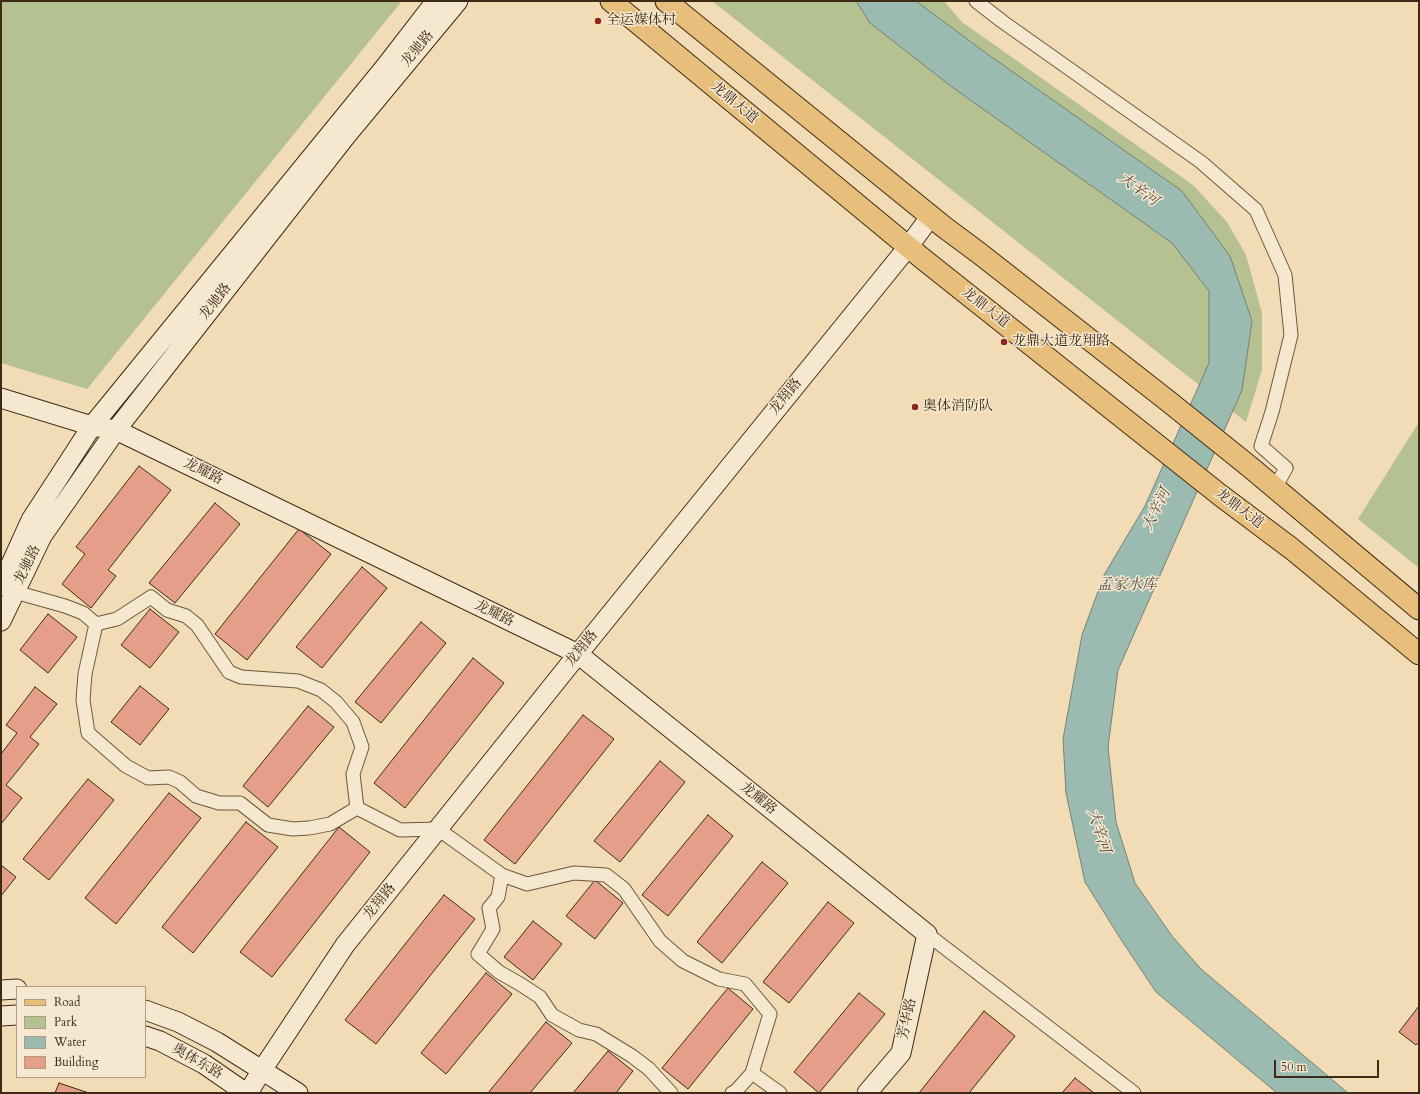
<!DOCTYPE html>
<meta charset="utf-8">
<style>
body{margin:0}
#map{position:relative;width:1420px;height:1094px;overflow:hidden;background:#f1dcb6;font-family:Cardo,serif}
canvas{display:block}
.frame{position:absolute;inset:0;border:2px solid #3e2b17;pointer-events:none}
.legend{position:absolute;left:16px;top:986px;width:130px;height:92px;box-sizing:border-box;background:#f6e8d0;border:1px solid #ac9c86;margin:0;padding:5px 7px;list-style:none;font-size:12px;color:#3e2b17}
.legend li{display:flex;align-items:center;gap:8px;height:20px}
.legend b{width:20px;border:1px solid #ac9c86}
.scale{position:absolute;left:1274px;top:1060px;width:105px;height:18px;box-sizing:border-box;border:2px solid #3e2b17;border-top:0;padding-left:5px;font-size:12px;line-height:14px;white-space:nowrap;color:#3e2b17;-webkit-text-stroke:3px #f6e8d0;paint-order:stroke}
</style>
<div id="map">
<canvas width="1420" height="1094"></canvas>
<div class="frame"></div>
<ul class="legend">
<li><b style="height:5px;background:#e8be7b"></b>Road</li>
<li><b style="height:11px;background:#b6c191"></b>Park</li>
<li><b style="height:11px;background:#9bbbb1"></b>Water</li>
<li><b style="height:11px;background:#e59f89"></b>Building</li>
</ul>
<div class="scale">50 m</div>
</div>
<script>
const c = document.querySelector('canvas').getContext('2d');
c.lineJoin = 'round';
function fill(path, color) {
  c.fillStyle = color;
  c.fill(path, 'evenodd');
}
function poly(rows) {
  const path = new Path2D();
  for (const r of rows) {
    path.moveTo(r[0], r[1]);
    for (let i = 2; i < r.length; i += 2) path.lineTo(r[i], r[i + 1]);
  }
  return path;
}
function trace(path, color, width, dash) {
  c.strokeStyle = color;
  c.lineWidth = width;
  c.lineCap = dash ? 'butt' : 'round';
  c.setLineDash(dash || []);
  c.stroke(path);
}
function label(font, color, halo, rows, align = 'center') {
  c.font = font + ' Cardo,"Noto Serif SC",serif';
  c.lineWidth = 3;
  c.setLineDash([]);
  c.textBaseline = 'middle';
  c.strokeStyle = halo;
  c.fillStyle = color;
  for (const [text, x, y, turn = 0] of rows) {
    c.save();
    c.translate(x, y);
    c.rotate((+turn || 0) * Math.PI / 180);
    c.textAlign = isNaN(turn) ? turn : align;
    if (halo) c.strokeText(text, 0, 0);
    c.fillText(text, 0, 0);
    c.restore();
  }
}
const green = poly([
 [3,1,402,1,87,389,1,363,1,3],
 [712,1,944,1,962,22,1193,185,1227,222,1246,255,1262,313,1262,370,1246,422],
 [1419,422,1419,568,1358,519]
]);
const water = poly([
 [856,1,916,1,986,53,1182,191,1230,256,1252,321,1242,390,1118,670,1108,747,1116,822,1135,883,1172,936,1201,969,1348,1093,1277,1093,1156,992,1120,938,1085,882,1066,793,1063,739,1082,635,1104,575,1145,506,1209,363,1209,291,1172,243,952,87,870,23,856,1]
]);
const building = poly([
 [139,466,171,490,108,570,116,576,91,608,62,584,85,554,76,547,139,466],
 [215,503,240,524,175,603,149,583,215,503],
 [299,529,331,554,247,660,215,634,299,529],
 [362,567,387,588,322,668,296,647,362,567],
 [150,609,179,632,150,668,121,645,150,609],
 [48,614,77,637,48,673,20,650,48,614],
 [421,622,446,643,381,723,355,702,421,622],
 [473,658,504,683,405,808,374,783,473,658],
 [140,686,169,709,140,745,111,722,140,686],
 [35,687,57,704,30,737,39,744,6,785,22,798,1,824,1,754,17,733,6,725,35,687],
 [308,706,334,727,268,807,243,786,308,706],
 [583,715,614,739,515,864,484,840,583,715],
 [660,761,685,782,620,862,594,841,660,761],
 [88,779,114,800,49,880,23,859,88,779],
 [169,793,201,818,116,924,85,898,169,793],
 [708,815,733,836,668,916,642,895,708,815],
 [246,822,278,847,193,953,162,927,246,822],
 [339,827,370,852,272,977,240,952,339,827],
 [762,862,788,883,722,963,697,942,762,862],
 [1,865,16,877,1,896,1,865],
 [595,880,623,903,595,939,566,916,595,880],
 [444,895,475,919,376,1044,345,1020,444,895],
 [828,902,854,923,789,1003,763,982,828,902],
 [533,921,562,944,533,980,504,957,533,921],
 [486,973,512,994,446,1074,421,1053,486,973],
 [728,988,753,1009,688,1089,662,1068,728,988],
 [859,993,885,1014,819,1093,794,1072,859,993],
 [1419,1006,1419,1042,1416,1045,1399,1032,1419,1006],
 [984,1011,1015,1036,969,1093,919,1093,984,1011],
 [546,1022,572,1043,530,1093,488,1093,546,1022],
 [608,1051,633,1071,616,1093,573,1093,608,1051],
 [1075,1078,1094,1093,1062,1093,1075,1078],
 [59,1083,89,1093,55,1093,59,1083]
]);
const street = poly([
 [976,1,1003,22,1201,162,1256,210,1285,275,1291,335,1272,412,1261,446,1286,468,1275,488],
 [15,592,65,606,83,613,96,624,117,619,151,597,167,610,186,616,197,625,229,672,241,677,298,681,321,690,336,702,353,722,362,747,353,774,357,808,400,830,438,829,502,875,527,884,574,873,606,875,624,889,660,941,683,961,719,979,745,984,770,1014,752,1073,780,1093],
 [96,624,85,674,83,700,88,733,126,766,148,778,169,777,180,782,196,796,219,803,240,803,268,825,293,829,309,828,330,824,357,808],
 [502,875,498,897,489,908,493,929,478,954,499,972,520,984,540,997,552,1015,579,1030,596,1034,632,1056,649,1069,671,1093],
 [927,934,1134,1093],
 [732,1093,736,1091,752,1073]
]);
const secondary = poly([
 [1,398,92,426,116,430,578,654,927,934,901,1053,867,1093],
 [1,586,31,520,92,426,385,67,436,1],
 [1,621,42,536,116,430,346,136,458,1],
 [1,990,17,989],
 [145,1010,178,1022,217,1042,298,1093],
 [1,1016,17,1015],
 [145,1036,160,1041,204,1064,246,1093],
 [248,1093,262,1070,345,945,578,654,908,247,931,216]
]);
const primary = poly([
 [611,1,923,259,1220,495,1292,549,1419,654],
 [666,1,944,227,979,253,1168,401,1250,467,1419,609]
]);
const markers = [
 [598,21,4,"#8f2418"],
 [1004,342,4,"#8f2418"],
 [915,407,4,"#8f2418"]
];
const poiNames = [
 ["全运媒体村",606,21],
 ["龙鼎大道龙翔路",1012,342],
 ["奥体消防队",923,407]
];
const streetNames = [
 ["龙驰路",418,49,-50],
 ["龙鼎大道",734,103,40],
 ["龙驰路",216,302,-52],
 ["龙鼎大道",985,308,38],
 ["龙翔路",786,397,-51],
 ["龙耀路",203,472,26],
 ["龙鼎大道",1239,509,37],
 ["龙驰路",28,565,-64],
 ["龙耀路",494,614,26],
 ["龙翔路",582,649,-51],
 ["龙耀路",758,799,39],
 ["龙翔路",380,902,-51],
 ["芳华路",908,1019,-78],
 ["奥体东路",197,1062,30]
];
const waterNames = [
 ["大辛河",1138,190,36],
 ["大辛河",1157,510,-64],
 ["孟家水库",1127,586],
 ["大辛河",1098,831,72]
];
fill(green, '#b6c191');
fill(water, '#9bbbb1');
trace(water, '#768173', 1);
fill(building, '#e59f89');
trace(building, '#3e2b17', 1);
trace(street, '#6b573f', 15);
trace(secondary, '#3e2b17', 21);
trace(primary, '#3e2b17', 23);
trace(street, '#f6e8d0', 13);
trace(secondary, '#f6e8d0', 19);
trace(primary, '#e8be7b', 21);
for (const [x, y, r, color] of markers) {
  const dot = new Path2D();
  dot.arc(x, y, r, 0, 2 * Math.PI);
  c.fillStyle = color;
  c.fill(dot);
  trace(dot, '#f6e8d0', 1.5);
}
label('14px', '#3e2b17', '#f6e8d0', poiNames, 'left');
label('14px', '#3e2b17', '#f6e8d0', streetNames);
label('italic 15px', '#554f3e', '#f6e8d0', waterNames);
</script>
